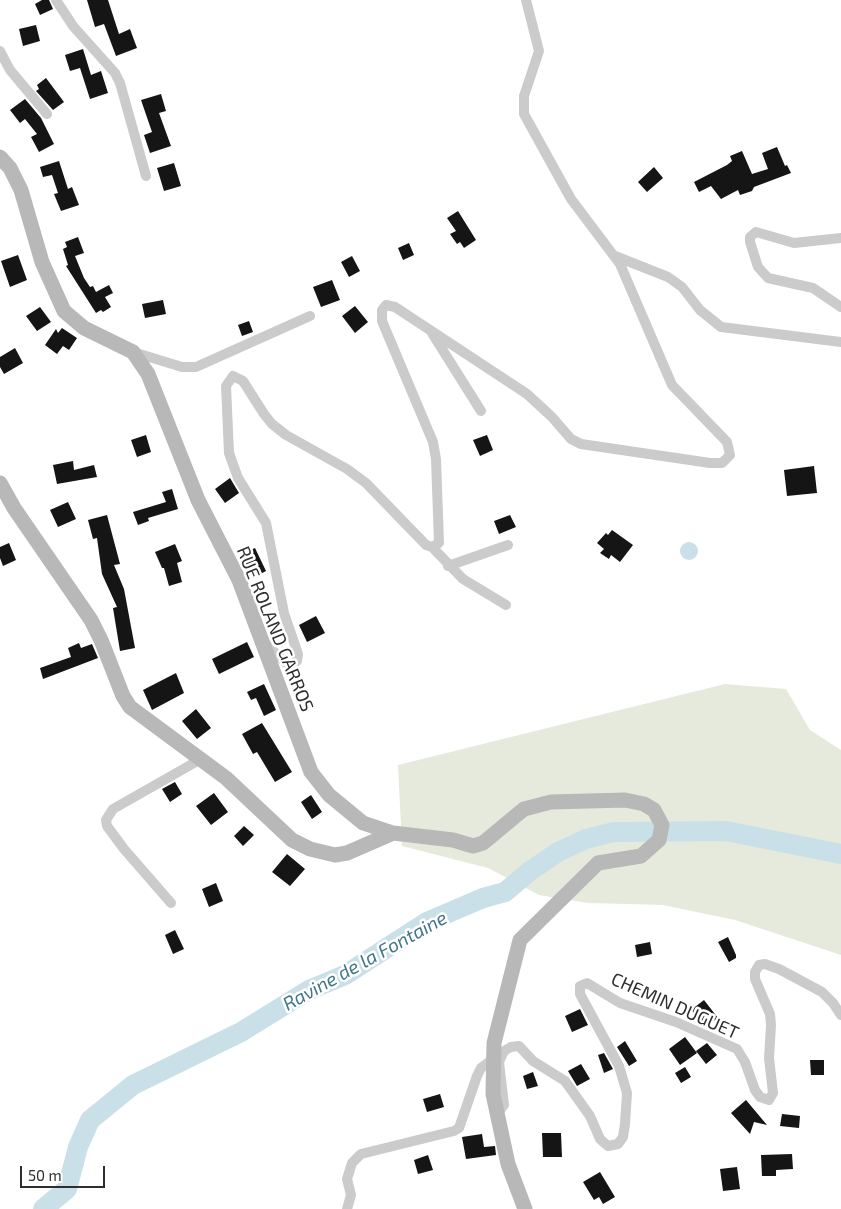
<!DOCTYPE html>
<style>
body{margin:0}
#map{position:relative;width:841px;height:1209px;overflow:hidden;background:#fff;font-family:"Exo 2",sans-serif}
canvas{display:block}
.scale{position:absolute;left:20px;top:1166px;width:85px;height:22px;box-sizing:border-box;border:2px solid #2e2e2e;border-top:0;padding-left:6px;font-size:15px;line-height:18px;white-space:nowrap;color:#2e2e2e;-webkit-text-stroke:4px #fff;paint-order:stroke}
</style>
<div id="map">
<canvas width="841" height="1209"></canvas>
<div class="scale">50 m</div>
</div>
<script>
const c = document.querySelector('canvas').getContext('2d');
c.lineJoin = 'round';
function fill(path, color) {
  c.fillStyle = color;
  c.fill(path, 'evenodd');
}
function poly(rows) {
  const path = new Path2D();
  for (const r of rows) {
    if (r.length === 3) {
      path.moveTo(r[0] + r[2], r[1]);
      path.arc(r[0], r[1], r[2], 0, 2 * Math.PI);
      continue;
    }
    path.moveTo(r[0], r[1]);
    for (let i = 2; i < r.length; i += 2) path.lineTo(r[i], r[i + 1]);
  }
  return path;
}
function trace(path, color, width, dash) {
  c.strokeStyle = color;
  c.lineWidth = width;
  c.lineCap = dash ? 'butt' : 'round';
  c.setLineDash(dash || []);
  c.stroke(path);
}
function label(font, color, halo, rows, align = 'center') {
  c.font = font + ' "Exo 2",sans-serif';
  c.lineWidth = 5;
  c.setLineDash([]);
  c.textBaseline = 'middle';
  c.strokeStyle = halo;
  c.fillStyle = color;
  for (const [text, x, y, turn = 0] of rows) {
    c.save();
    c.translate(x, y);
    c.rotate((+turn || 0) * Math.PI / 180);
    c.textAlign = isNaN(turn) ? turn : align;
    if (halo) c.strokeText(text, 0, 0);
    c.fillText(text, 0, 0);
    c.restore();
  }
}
const green = poly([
 [725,684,786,689,810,730,841,750,841,955,735,920,663,905,588,903,539,895,488,868,402,846,398,765]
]);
const water = poly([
 [689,551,9]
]);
const river = poly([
 [43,1209,67,1189,78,1147,90,1120,133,1085,241,1032,309,990,345,975,427,922,483,898,505,892,530,871,558,852,586,839,614,832,726,831,841,854]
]);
const building = poly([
 [42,0,49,0,53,9,40,15,35,4],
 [87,0,108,0,119,34,130,29,137,48,116,56,104,24,95,27],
 [36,25,40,41,23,46,19,29],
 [83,49,91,75,101,71,108,93,90,99,80,68,70,71,65,55],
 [46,78,64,102,53,110,36,91,39,89,37,85],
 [161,94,166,111,159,113,171,146,150,153,144,135,152,132,141,100],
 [25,99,41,118,54,144,39,152,31,137,37,134,25,119,20,123,10,110],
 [777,147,785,166,787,165,791,173,754,187,752,191,740,195,738,190,721,199,711,186,699,192,694,182,727,165,732,161,730,156,742,151,752,174,768,169,762,153],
 [59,161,68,189,72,187,79,205,61,211,54,194,58,193,52,175,43,177,40,167],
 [174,163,181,186,164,191,157,168],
 [654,167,663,178,647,192,638,182],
 [458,211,476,240,464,248,460,242,457,244,450,234,456,231,447,218],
 [78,237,84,253,75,256,84,278,90,287,93,286,96,292,109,285,113,293,105,297,111,307,103,312,101,310,96,313,66,266,68,265,63,249,67,247,65,242],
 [409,243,414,255,403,260,398,248],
 [18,255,27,280,10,287,1,261],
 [352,256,360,271,349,277,341,262],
 [332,280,340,300,321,307,313,287],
 [163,300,166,314,145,318,142,304],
 [355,306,368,322,355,333,342,316],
 [40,307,51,322,37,331,26,316],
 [249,321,253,332,242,336,238,325],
 [62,328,77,338,69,350,63,346,57,354,45,345,56,329,58,333],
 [15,348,23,363,4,374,0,367,0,357],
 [146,435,151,452,137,457,131,440],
 [487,435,493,450,480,456,473,440],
 [73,461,74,470,94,465,97,477,57,484,53,465],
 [814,466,817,493,787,496,784,470],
 [230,478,239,493,225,503,215,489],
 [172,489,178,509,148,518,149,521,138,525,133,512,166,502,162,492],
 [68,502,76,519,58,527,50,510],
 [107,515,120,564,114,565,124,589,135,648,120,651,113,608,117,607,102,574,97,538,93,539,88,520],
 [510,515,516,527,499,534,494,521],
 [612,530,633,545,620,562,611,555,609,559,600,553,604,549,597,543,606,533,608,535],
 [9,543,16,560,3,566,0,558,0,547],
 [175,544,182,561,177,563,182,582,169,586,164,568,162,568,155,552],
 [255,548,266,571,253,578,241,554],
 [316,616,325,633,307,642,299,625],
 [247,642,254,657,219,674,212,659],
 [79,643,81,648,92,644,98,658,43,679,40,668,71,657,68,648],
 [176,673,184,693,152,710,143,690],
 [264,684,276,710,264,716,256,698,251,700,247,692],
 [196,709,211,728,197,739,182,721],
 [262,723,292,772,275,782,257,752,253,754,242,734],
 [175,782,182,794,170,802,162,789],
 [214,793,228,812,211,825,196,806],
 [311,795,322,812,312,819,301,802],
 [244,826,254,835,243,846,234,836],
 [287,854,305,869,290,886,272,872],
 [216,883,223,901,209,907,202,889],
 [175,930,184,949,173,954,165,935],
 [728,937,736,955,736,958,729,962,718,942],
 [650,942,652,954,637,957,635,945],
 [704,1000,718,1018,705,1027,691,1010],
 [580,1009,588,1025,572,1032,565,1016],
 [685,1037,697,1053,680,1065,669,1049],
 [625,1041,637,1061,629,1066,617,1047],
 [707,1043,717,1055,706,1064,696,1051],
 [604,1053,613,1069,604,1073,598,1055],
 [810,1060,824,1060,824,1075,811,1075],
 [581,1064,590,1079,577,1086,568,1071],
 [685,1067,691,1077,681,1083,675,1073],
 [533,1072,538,1086,527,1089,523,1076],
 [440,1094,444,1107,427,1112,423,1099],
 [746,1100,767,1125,754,1122,750,1134,731,1113],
 [782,1114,800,1116,799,1128,780,1126],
 [542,1133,561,1133,562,1157,543,1157],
 [482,1134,484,1147,495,1146,496,1155,466,1159,462,1137],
 [792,1154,793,1169,776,1170,776,1176,762,1176,761,1155],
 [428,1155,433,1170,418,1174,414,1160],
 [737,1167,740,1189,723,1191,720,1169],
 [600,1172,615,1197,603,1204,599,1197,594,1200,583,1182]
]);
const minor = poly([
 [56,0,73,26,115,73,120,83,146,176],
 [0,51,10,70,47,114],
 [841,238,794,243,756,232,750,237,750,242,758,267,768,278,813,288,841,307],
 [615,256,668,277,682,287,700,310,721,327,841,342],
 [432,333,481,411],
 [133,352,182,367,196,367,310,316],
 [432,547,463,579,506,605],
 [448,566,508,545],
 [265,643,286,663,292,664,297,661,298,654,284,613,266,523,238,478,229,453,226,386,233,376,243,381,264,414,272,424,286,435,347,469,366,483,426,545,432,547,439,543,436,459,433,442,382,321,382,310,386,305,395,307,527,394,552,417,571,439,581,444,710,463,722,463,730,455,727,442,672,385,620,264,571,199,524,114,524,96,539,51,526,0],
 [171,903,124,849,107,826,106,820,113,809,201,759],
 [497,1114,504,1105,499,1062,504,1051,511,1047,519,1046,533,1061,565,1081,590,1116,600,1139,608,1146,618,1144,623,1137,625,1124,627,1093,619,1066,580,994,580,986,587,983,620,1003,676,1022,737,1049,745,1062,755,1090,760,1097,769,1100,773,1093,769,1058,771,1025,770,1014,755,979,755,972,759,965,765,964,779,969,822,992,833,1003,841,1015],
 [347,1209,351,1195,347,1179,352,1163,361,1154,454,1131,459,1128,477,1076,481,1068,493,1059]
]);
const secondary = poly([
 [0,157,10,168,21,190,42,262,64,311,84,328,133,352,148,374,198,500,239,580,311,772,329,795,363,823,393,833,453,840,473,846,483,843,524,809,551,802,625,800,644,804,654,810,662,825,659,840,641,856,598,863,520,940,494,1043,493,1094,508,1164,525,1209],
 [0,483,14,508,91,620,101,640,123,696,130,707,226,778,292,840,310,849,335,855,347,853,393,833]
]);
const streetNames = [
 ["RUE ROLAND GARROS",275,629,68],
 ["CHEMIN DUGUET",675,1006,24]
];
const waterNames = [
 ["Ravine de la Fontaine",365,961,-29]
];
fill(green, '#e5eadc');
fill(water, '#c9e0e9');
trace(river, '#c9e0e9', 20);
fill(building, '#151515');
trace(minor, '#cbcbcb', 10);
trace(secondary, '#b8b8b8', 15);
label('18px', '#2e2e2e', '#fff', streetNames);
label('italic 19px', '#41768a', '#fff', waterNames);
</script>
